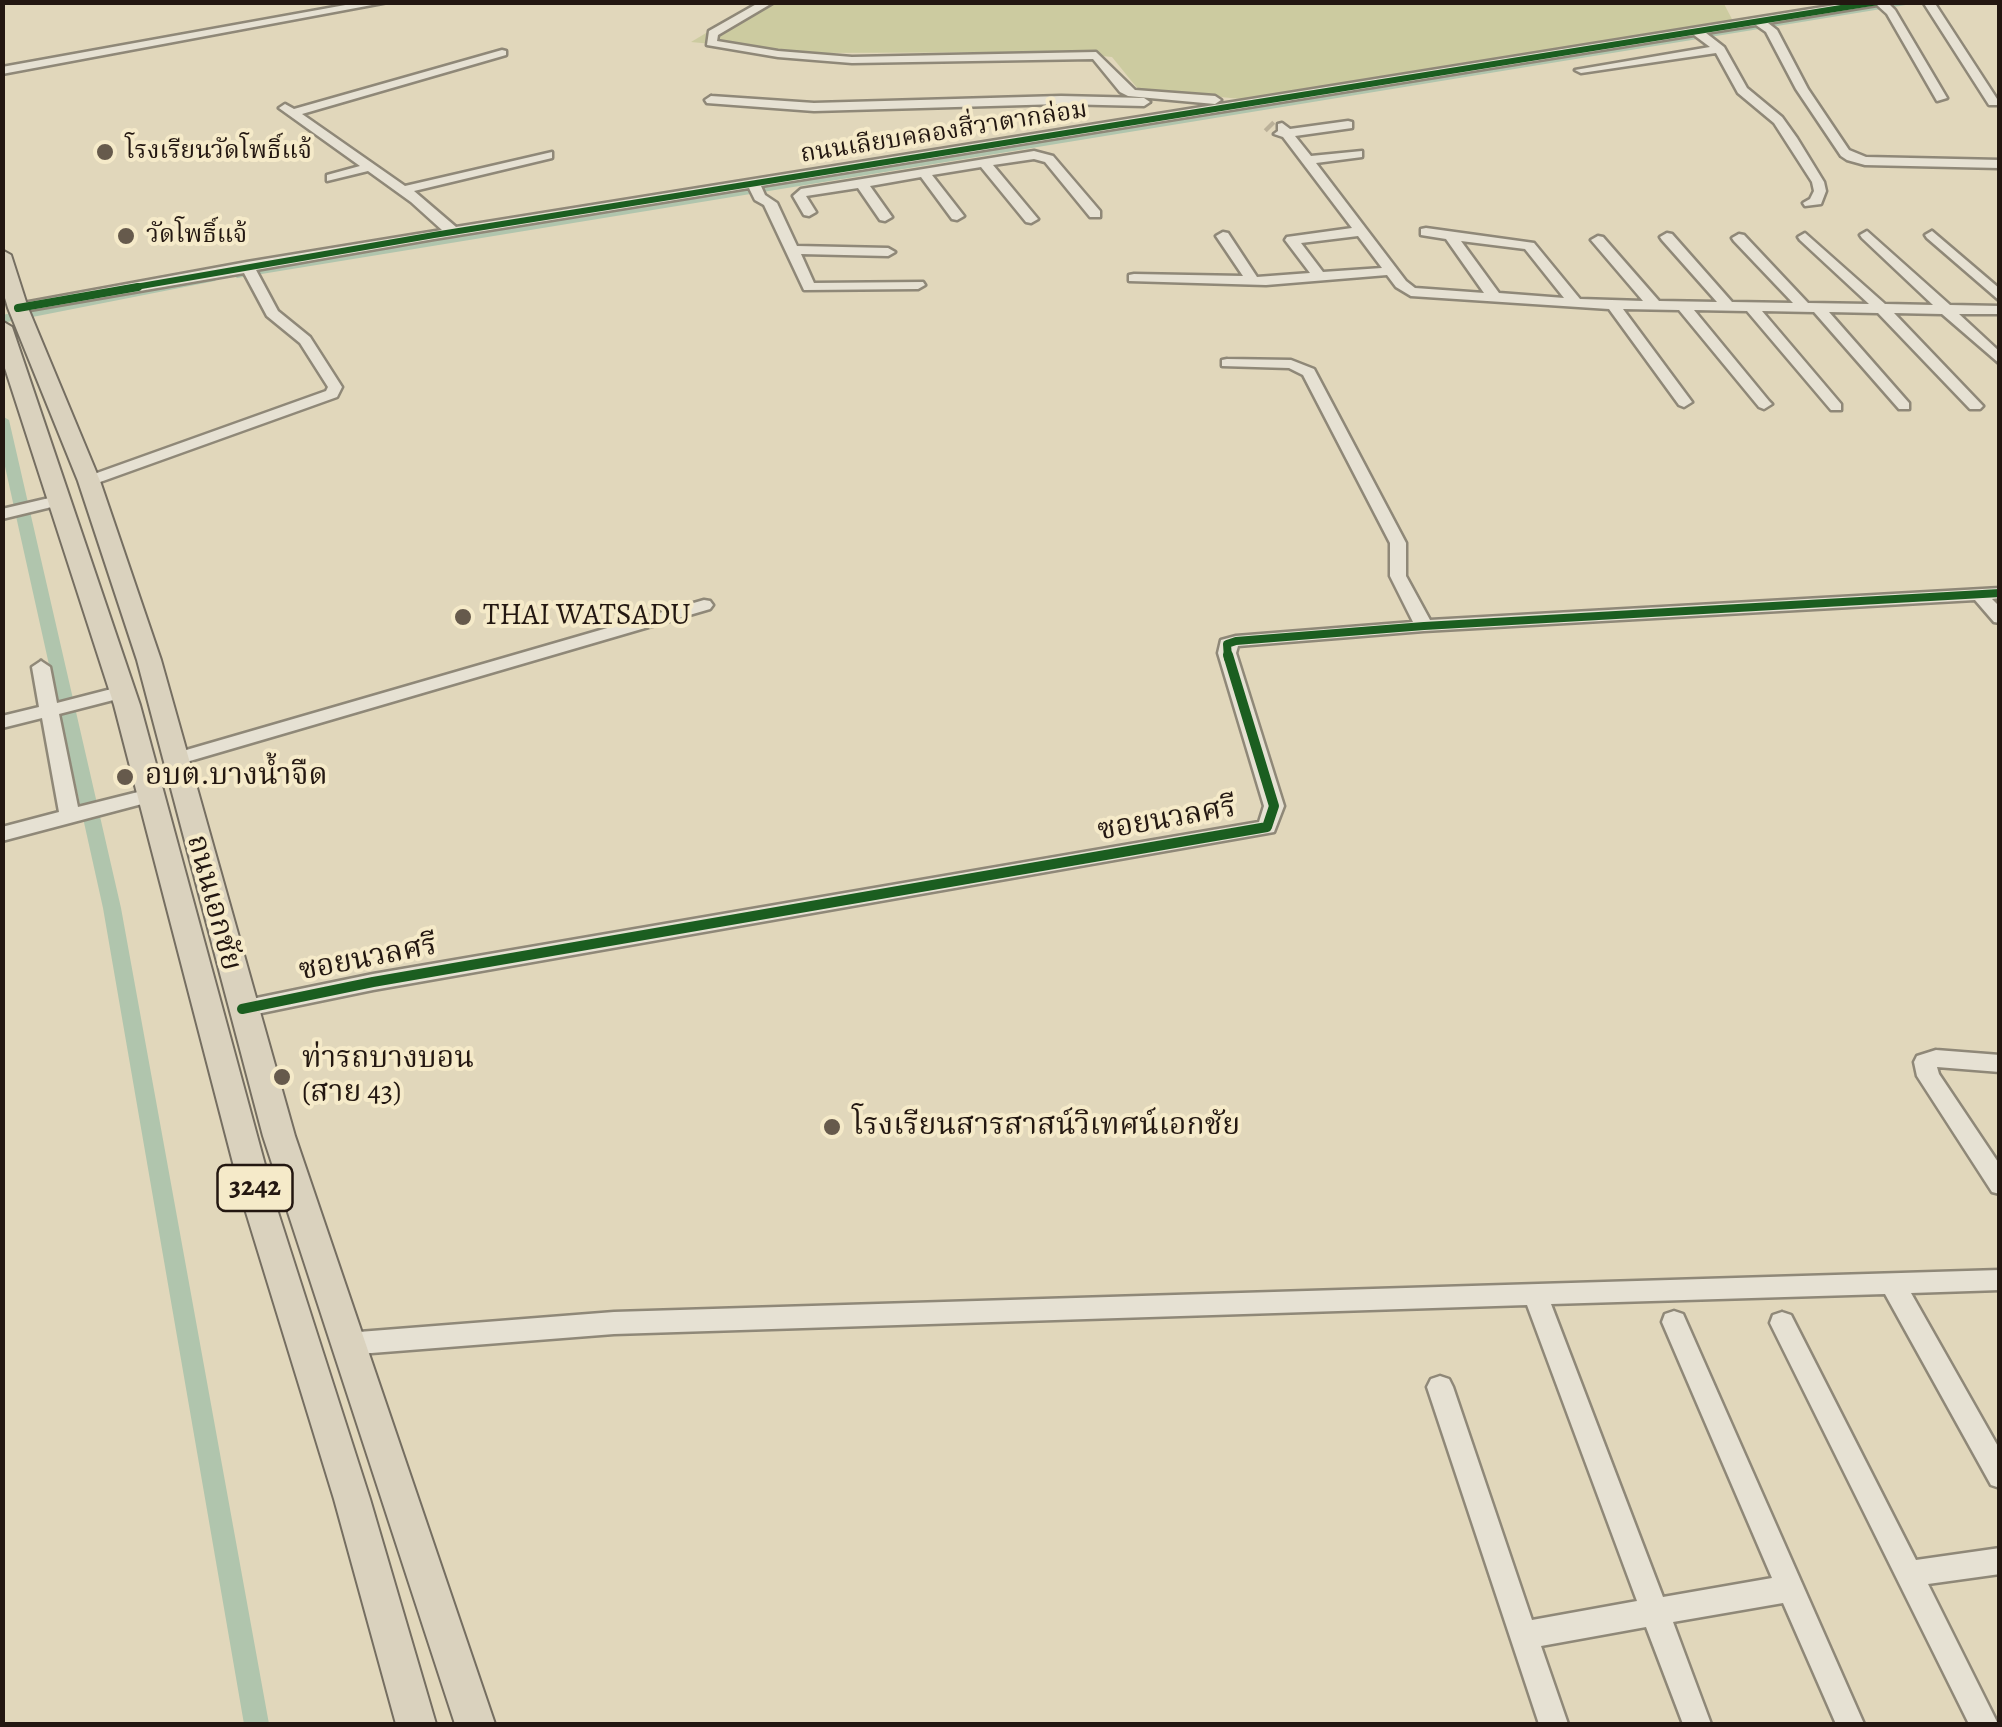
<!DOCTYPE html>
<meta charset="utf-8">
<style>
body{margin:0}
#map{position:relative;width:2002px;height:1727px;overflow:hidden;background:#e1d7bb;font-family:Alegreya,serif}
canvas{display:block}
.frame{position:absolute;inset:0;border:5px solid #231711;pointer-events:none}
</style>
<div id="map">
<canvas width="2002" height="1727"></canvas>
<div class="frame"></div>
</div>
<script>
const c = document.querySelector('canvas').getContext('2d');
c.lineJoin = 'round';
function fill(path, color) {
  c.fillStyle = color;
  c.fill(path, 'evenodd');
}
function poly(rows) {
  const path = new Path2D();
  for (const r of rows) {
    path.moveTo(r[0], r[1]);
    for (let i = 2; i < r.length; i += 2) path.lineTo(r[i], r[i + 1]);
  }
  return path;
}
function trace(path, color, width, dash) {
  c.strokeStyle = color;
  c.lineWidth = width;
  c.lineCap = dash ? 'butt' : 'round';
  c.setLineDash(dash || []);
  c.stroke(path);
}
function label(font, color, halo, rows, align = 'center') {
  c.font = font + ' Alegreya,"Noto Serif Thai",serif';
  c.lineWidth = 8;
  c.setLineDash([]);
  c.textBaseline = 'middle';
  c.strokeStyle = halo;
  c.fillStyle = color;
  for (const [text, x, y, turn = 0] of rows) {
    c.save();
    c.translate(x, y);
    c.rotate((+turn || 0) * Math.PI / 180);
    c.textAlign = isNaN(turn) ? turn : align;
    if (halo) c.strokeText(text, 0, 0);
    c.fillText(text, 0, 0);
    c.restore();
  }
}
const green = poly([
 [758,2,1723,2,1733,21,1241,99,1138,89,1112,57,1061,52,806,53,691,42]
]);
const canal = poly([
 [1899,2,1924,2,237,278,231,274,237,270,1899,2],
 [211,274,217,278,215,281,2,323,2,315,211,274],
 [2,416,9,420,121,908,269,1724,244,1724,103,908,2,453,2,416]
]);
const minorTunnel = poly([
 [1268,125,1271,128]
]);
const minor = poly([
 [362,2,388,2,2,74,2,67,362,2],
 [760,2,774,2,718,35,717,41,778,51,852,57,1096,52,1135,90,1215,96,1221,100,1215,104,1128,96,1120,92,1093,59,852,63,778,57,707,45,709,31,760,2],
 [1854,2,1887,2,1895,10,1947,98,1937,101,1887,14,1877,5,1768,23,1777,30,1808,89,1849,150,1866,157,2000,160,2000,168,1865,165,1847,160,1841,156,1796,89,1766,32,1756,25,1706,33,1724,47,1747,88,1782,117,1797,138,1824,182,1826,191,1821,204,1805,206,1803,203,1810,199,1814,191,1812,182,1774,123,1738,93,1716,53,1581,73,1575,70,1710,47,1694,35,761,186,765,195,777,203,797,246,888,248,895,252,888,256,801,254,814,283,923,282,925,285,918,289,804,290,764,205,755,200,749,188,434,239,256,270,278,311,310,337,342,387,337,397,89,486,83,484,83,478,326,391,328,387,300,343,267,316,244,273,18,312,11,308,18,304,247,262,442,230,411,202,368,171,327,181,327,175,360,166,279,108,285,104,294,109,502,50,506,51,506,55,302,114,405,186,552,152,552,158,414,191,456,227,1854,2],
 [1923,2,1934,2,1999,102,1997,105,1989,105,1923,2],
 [711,96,814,103,1061,96,1144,98,1150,102,1144,106,1061,104,814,111,707,103,705,100,711,96],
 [1348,121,1352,122,1352,128,1295,136,1311,156,1362,151,1362,157,1316,163,1406,281,1415,288,1484,293,1446,239,1421,235,1421,229,1426,228,1534,243,1580,299,1643,301,1591,240,1598,236,1603,237,1659,301,1717,302,1662,240,1660,237,1667,233,1672,234,1732,302,1793,303,1734,241,1732,238,1739,234,1744,235,1808,303,1869,304,1800,240,1798,237,1805,233,1885,304,1933,305,1862,238,1860,235,1867,231,1950,305,2000,306,2000,314,1959,314,2000,352,2000,364,1942,314,1894,313,1983,406,1980,409,1970,409,1878,313,1829,312,1909,403,1909,409,1899,409,1814,312,1762,311,1841,404,1841,410,1831,410,1747,311,1694,310,1769,401,1772,404,1764,409,1759,407,1679,310,1623,309,1692,402,1684,407,1679,405,1609,309,1411,296,1396,287,1387,275,1266,285,1129,281,1129,275,1134,274,1243,276,1216,236,1223,232,1228,233,1257,277,1310,273,1285,240,1287,237,1352,228,1283,137,1274,134,1278,131,1278,124,1282,123,1290,129,1348,121],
 [1358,236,1382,268,1323,272,1301,243,1358,236],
 [1461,241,1525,249,1564,298,1499,293,1461,241],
 [1034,151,1053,156,1100,211,1100,217,1090,217,1045,162,1034,159,993,165,1038,219,1031,223,1026,222,981,167,932,175,964,216,957,220,952,219,921,177,870,186,892,217,885,221,880,220,858,188,806,196,816,212,809,216,804,215,793,196,801,189,1034,151],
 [1932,231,2000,289,2000,301,1927,238,1925,235,1932,231],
 [1227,359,1291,360,1314,369,1406,543,1406,576,1430,620,2000,588,2000,598,1992,599,2000,607,2000,623,1994,622,1975,600,1424,631,1238,646,1236,653,1284,806,1274,832,373,990,242,1017,234,1015,231,1009,234,1003,242,1001,373,974,1259,822,1264,806,1218,653,1221,640,1236,636,1413,622,1390,576,1390,543,1303,375,1289,368,1222,366,1222,360,1227,359],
 [62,495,68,497,68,503,2,519,2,509,62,495],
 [704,600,710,601,713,605,710,609,183,763,176,765,167,759,169,755,704,600],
 [41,661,50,667,57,703,123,686,132,692,129,696,59,714,78,807,150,789,160,795,157,800,2,841,2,827,59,812,42,718,2,728,2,716,39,707,32,667,41,661],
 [1936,1050,2000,1055,2000,1072,1937,1067,1939,1074,2000,1165,2000,1194,1992,1192,1917,1076,1914,1062,1917,1056,1936,1050],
 [2000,1270,2000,1290,1911,1293,2000,1450,2000,1488,1991,1485,1885,1294,1551,1304,1663,1597,1772,1578,1662,1322,1665,1314,1674,1311,1683,1314,1864,1724,1836,1724,1783,1603,1673,1622,1711,1724,1683,1724,1646,1627,1541,1646,1568,1724,1539,1724,1427,1387,1431,1379,1440,1376,1449,1379,1453,1387,1532,1620,1637,1601,1527,1305,614,1334,346,1355,337,1352,333,1344,337,1336,346,1333,614,1312,2000,1270],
 [1782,1312,1791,1315,1916,1560,2000,1548,2000,1574,1928,1584,1998,1724,1969,1724,1770,1323,1773,1315,1782,1312]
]);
const major = poly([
 [2,250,11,255,28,308,100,481,161,660,295,1136,495,1724,455,1724,263,1136,137,660,78,481,8,308,2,288,2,250],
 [2,321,12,327,140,705,277,1209,370,1499,436,1724,396,1724,334,1499,245,1209,114,705,2,359,2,321]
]);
const cyclewayFar2 = poly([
 [124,289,434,235,1878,2]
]);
const cyclewayFar1 = poly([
 [18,308,138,287],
 [1228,658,1227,644,1236,641,1424,626,2000,593]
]);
const cycleway = poly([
 [242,1009,373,982,1267,827,1274,806,1228,655]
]);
const markers = [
 [105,152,10,"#665a4c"],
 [126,236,10,"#665a4c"],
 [463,617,10,"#665a4c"],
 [125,777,10,"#665a4c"],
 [282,1077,10,"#665a4c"],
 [832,1127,10,"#665a4c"]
];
const farStreetnames = [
 ["ถนนเลียบคลองสี่วาตากล่อม",944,133,-9]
];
const farPoinames = [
 ["โรงเรียนวัดโพธิ์แจ้",125,152],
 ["วัดโพธิ์แจ้",146,236]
];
const shields = [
 [255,1188,75]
];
const shieldNames = [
 ["3242",255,1188]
];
const poiNames = [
 ["THAI WATSADU",483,617],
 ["อบต.บางน้ำจืด",145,777],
 ["ท่ารถบางบอน",302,1060],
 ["(สาย 43)",302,1094],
 ["โรงเรียนสารสาสน์วิเทศน์เอกชัย",852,1127]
];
const streetNames = [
 ["ซอยนวลศรี",1167,820,-10],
 ["ถนนเอกชัย",213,903,75],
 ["ซอยนวลศรี",368,959,-11]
];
fill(green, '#cccba0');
fill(canal, '#b0c5ad');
trace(minorTunnel, '#bbb199', 12, [12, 6]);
trace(minor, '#8f8878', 5);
trace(major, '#756e61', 4);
fill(minor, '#e6e1d3');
fill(major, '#dad2be');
trace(cyclewayFar2, '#1b5e20', 6);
trace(cyclewayFar1, '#1b5e20', 8);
trace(cycleway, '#1b5e20', 10);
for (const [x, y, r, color] of markers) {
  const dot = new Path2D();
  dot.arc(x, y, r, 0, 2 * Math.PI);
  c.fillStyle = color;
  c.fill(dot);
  trace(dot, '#f5eac9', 4);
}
label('25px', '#231711', '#f5eac9', farStreetnames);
label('25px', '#231711', '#f5eac9', farPoinames, 'left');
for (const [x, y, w] of shields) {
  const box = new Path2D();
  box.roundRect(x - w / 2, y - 23, w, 46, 8);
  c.fillStyle = '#f5eac9';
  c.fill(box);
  trace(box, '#231711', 2.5);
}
label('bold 28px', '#231711', null, shieldNames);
label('30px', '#231711', '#f5eac9', poiNames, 'left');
label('30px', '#231711', '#f5eac9', streetNames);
</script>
